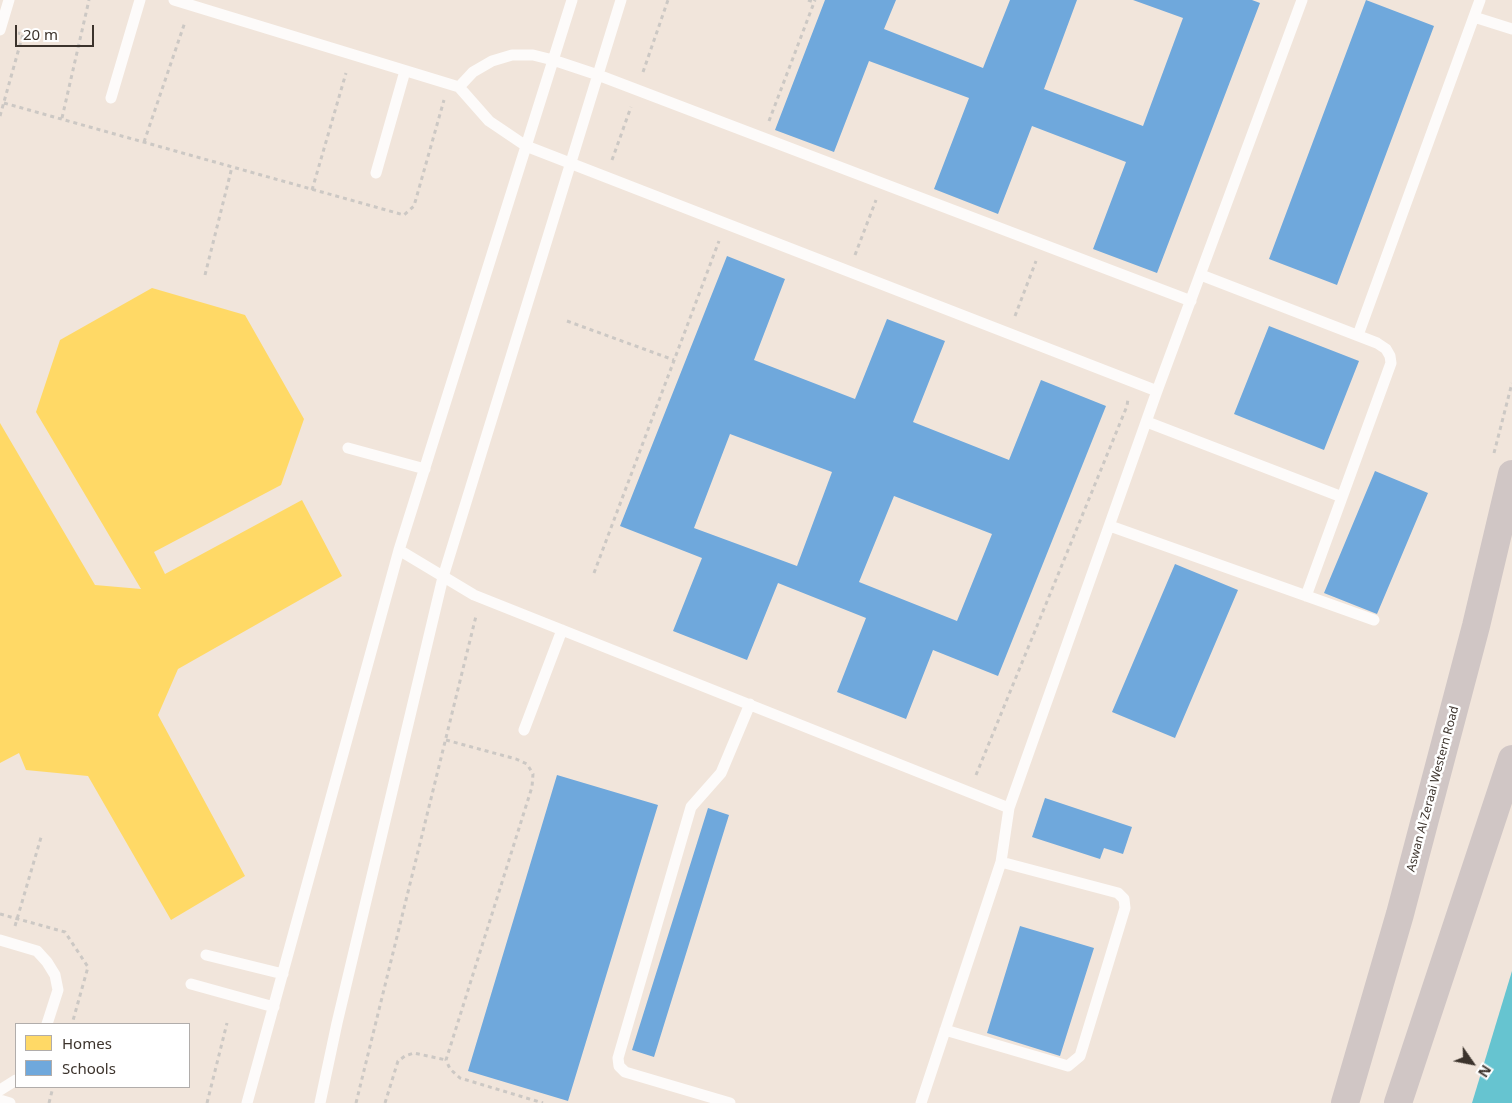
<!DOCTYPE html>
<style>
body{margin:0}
#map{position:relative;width:1512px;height:1103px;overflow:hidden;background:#f1e5db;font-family:"Noto Sans",sans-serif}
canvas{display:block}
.legend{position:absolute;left:15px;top:1023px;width:175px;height:65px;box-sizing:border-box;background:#fff;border:1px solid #b1adab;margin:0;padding:6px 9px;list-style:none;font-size:15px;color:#3c332c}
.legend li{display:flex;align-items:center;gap:10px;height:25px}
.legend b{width:25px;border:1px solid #b1adab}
.north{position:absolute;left:1447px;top:1038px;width:50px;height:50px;-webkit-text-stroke:4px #fff;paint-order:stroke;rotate:123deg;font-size:14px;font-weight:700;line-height:20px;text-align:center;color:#3c332c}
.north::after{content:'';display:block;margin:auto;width:18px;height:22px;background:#3c332c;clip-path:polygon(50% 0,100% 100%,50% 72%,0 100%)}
.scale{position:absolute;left:15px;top:25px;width:79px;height:22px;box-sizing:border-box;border:2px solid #3c332c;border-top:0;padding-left:6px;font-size:15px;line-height:18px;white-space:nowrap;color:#3c332c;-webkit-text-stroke:4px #fff;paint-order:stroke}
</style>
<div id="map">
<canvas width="1512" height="1103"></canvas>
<ul class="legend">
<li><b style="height:14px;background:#ffd966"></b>Homes</li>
<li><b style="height:14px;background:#6fa8dc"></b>Schools</li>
</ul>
<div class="north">N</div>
<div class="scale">20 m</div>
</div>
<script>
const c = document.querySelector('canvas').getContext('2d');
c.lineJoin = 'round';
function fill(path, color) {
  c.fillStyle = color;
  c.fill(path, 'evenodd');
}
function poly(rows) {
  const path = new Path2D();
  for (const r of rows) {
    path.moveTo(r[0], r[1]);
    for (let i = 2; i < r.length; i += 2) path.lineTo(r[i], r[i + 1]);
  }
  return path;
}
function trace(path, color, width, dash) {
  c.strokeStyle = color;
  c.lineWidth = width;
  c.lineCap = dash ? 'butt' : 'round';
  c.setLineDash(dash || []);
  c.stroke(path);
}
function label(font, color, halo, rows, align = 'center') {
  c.font = font + ' "Noto Sans",sans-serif';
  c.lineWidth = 5;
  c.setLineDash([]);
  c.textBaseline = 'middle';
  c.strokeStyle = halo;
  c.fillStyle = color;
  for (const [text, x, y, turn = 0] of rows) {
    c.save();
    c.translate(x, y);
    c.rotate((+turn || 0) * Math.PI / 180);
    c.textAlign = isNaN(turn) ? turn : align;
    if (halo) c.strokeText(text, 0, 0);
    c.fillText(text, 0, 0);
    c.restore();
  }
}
const water = poly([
 [1512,971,1512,1103,1472,1103]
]);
const homes = poly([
 [152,288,245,315,304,419,281,485,154,552,165,574,302,500,342,576,178,669,158,715,245,876,171,920,88,776,26,770,19,753,0,763,0,423,95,585,141,589,36,412,60,340]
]);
const schools = poly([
 [825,0,896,0,884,29,983,68,1010,0,1077,0,1044,89,1143,126,1183,18,1133,0,1252,0,1260,3,1157,273,1093,249,1126,162,1032,126,998,214,934,189,969,98,869,61,834,152,775,130],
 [1366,0,1434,26,1337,285,1269,259],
 [727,256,785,279,754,360,855,399,887,319,945,341,913,422,1009,460,1041,380,1106,406,998,676,933,650,906,719,837,692,866,618,778,583,747,660,673,631,702,558,620,526],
 [730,434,832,472,797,566,694,528],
 [894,496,992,534,957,621,859,582],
 [1269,326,1359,361,1324,450,1234,414],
 [1375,471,1428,493,1377,614,1324,593],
 [1175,564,1238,590,1175,738,1112,712],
 [557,775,658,805,568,1101,468,1071],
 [1045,798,1132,827,1123,854,1104,848,1100,859,1032,837],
 [708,808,729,815,654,1057,632,1050],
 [1020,926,1094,948,1060,1056,987,1033]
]);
const path = poly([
 [808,0,814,2],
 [643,72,668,0],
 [4,103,404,215,414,206,444,100],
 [0,116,23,34,18,33],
 [62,118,89,0],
 [769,121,815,0],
 [144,142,185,22],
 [612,160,631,107],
 [312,190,346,73],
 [855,255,876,200],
 [205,275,232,167],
 [1015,316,1036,261],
 [567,321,674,360],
 [1494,453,1512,383],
 [594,573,719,241],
 [446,740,516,759,527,764,533,774,532,787,446,1060,450,1069,460,1078,543,1103],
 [976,775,1127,406,1128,399],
 [0,914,65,932,88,967,72,1024],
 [15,926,42,834],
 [49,1103,53,1087],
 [207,1103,227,1023],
 [356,1103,476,616],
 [385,1103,398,1061,405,1056,414,1053,446,1060]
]);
const service = poly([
 [174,0,459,87,489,121,526,146,1157,391],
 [1474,17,1512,29],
 [0,30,9,0],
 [459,87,473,72,492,61,512,55,533,55,553,60,598,75,1191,301],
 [111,98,140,0],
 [376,173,405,71],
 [1201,275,1377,343,1386,349,1390,356,1391,363,1306,596],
 [1358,335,1480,0],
 [1147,422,1342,497],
 [348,448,425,469],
 [1110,526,1374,620],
 [399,550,474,595,1009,808],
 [524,730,562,630],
 [0,940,37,951,47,962,55,975,58,990,47,1024],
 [206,955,283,974],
 [191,984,274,1007],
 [945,1030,1068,1066,1080,1056,1125,908,1124,899,1118,893,1001,862],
 [0,1090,16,1080],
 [0,1100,10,1103],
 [247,1103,399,550,572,0],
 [320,1103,337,1023,443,577,621,0],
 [730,1103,625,1072,619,1066,618,1058,691,807,721,773,750,704],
 [921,1103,1001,862,1009,808,1157,391,1302,0]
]);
const primary = poly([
 [1345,1103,1400,914,1476,626,1512,474],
 [1398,1103,1512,759]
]);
const streetNames = [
 ["Aswan Al Zeraai Western Road",1433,789,-75]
];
fill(water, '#66c4d0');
fill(homes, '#ffd966');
fill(schools, '#6fa8dc');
trace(path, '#ccc8c4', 3, [4, 4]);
trace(service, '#fdfbfa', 11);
trace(primary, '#d0c6c5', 28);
label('12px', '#3c332c', '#fff', streetNames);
</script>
